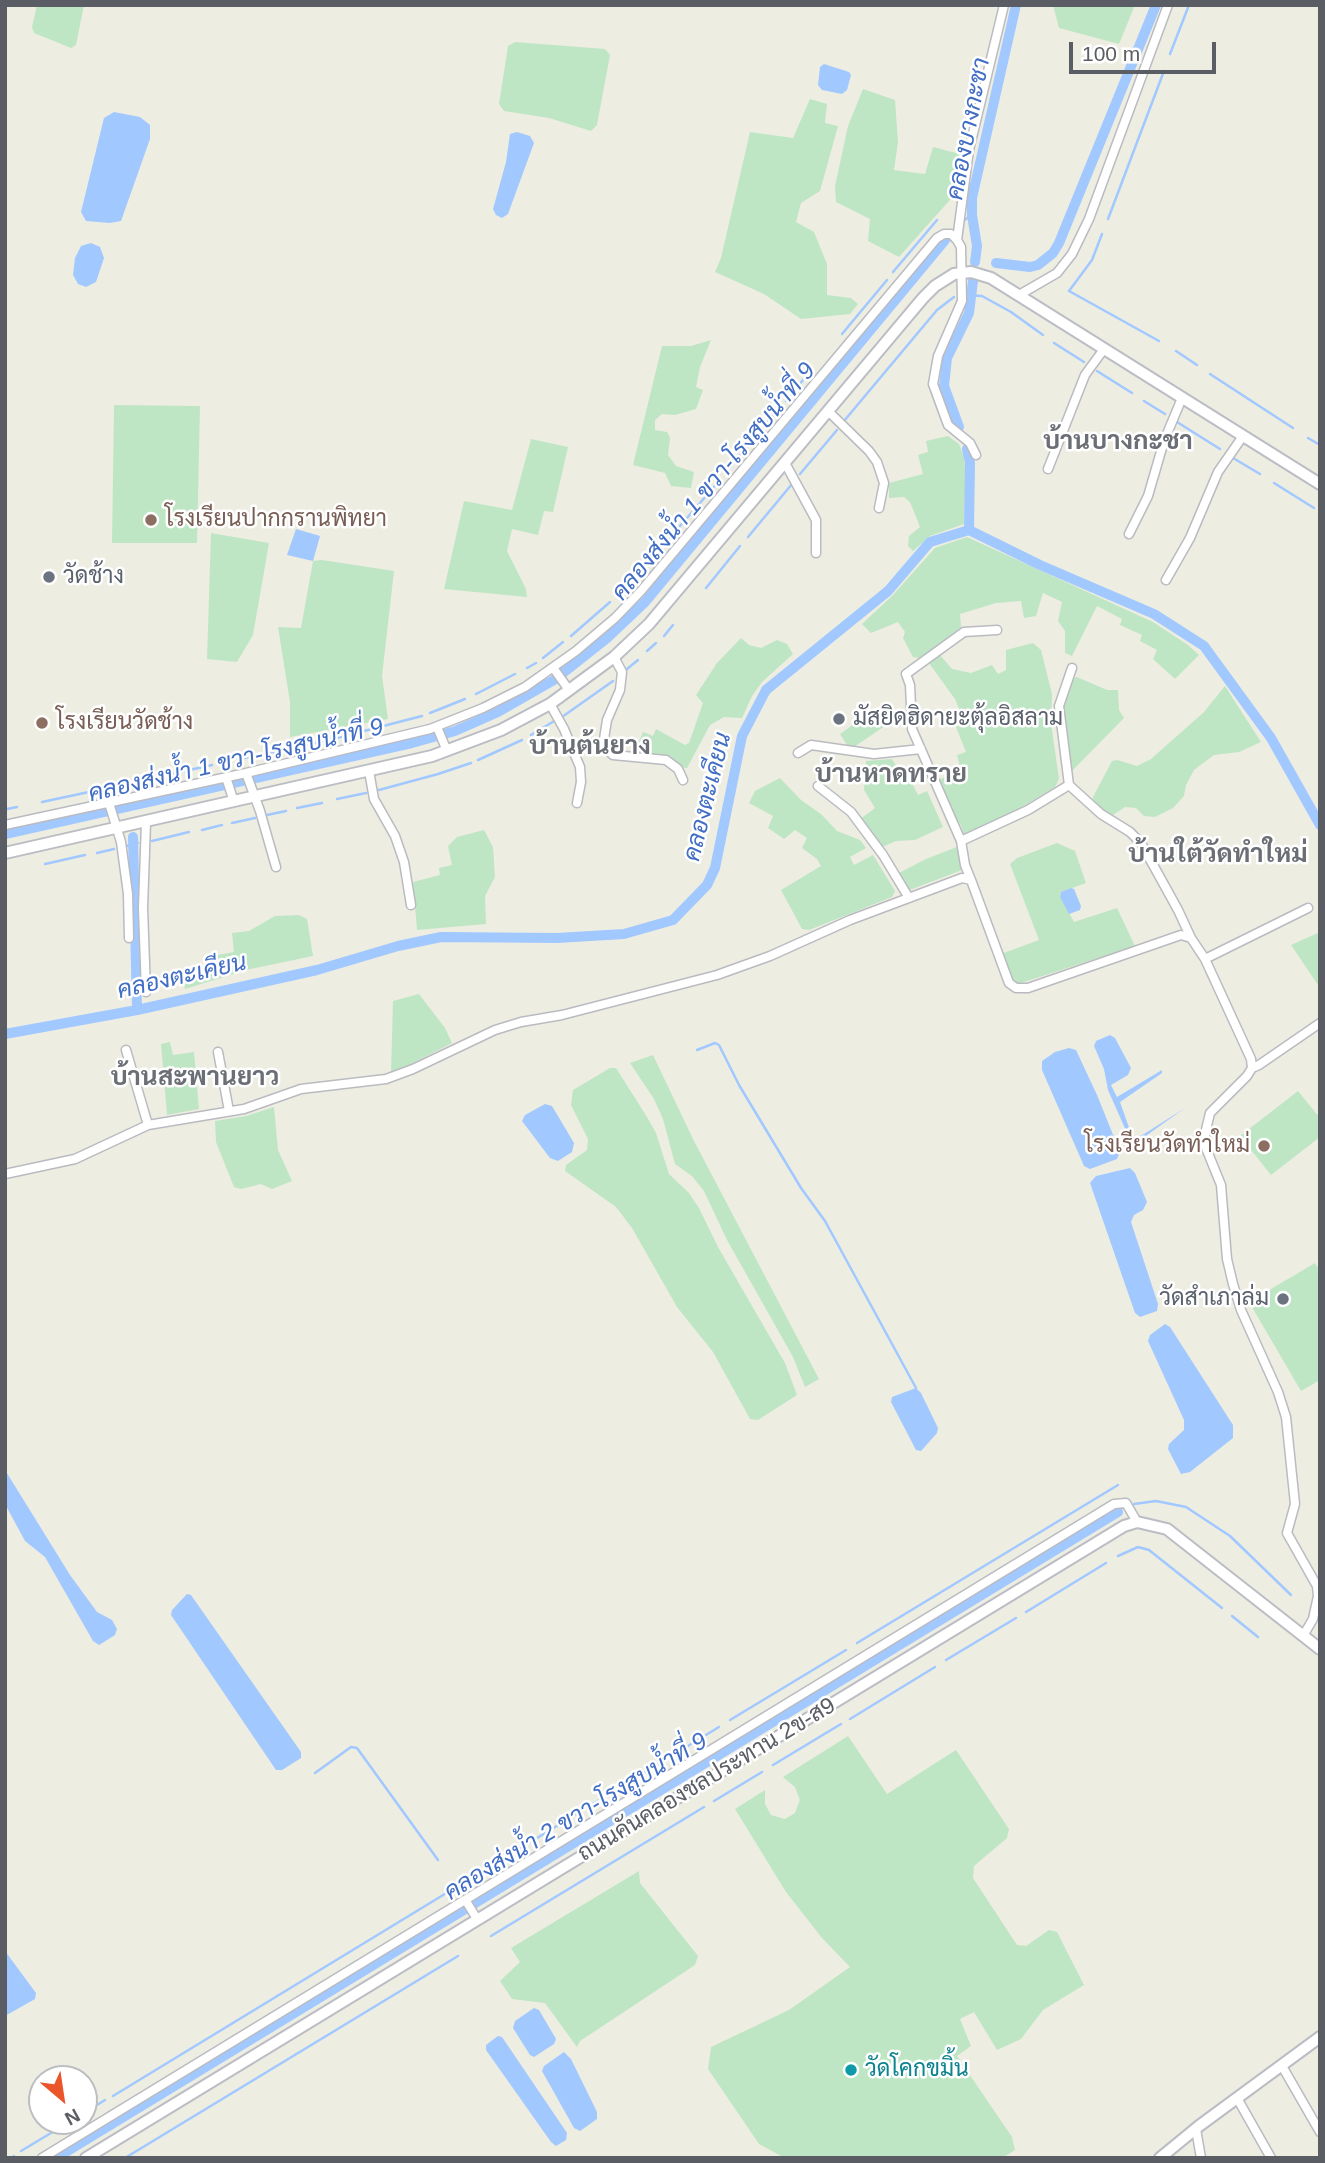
<!DOCTYPE html>
<meta charset="utf-8">
<style>
body{margin:0}
#map{position:relative;width:1325px;height:2163px;overflow:hidden;background:#eeede2;font-family:Helvetica,sans-serif}
canvas{display:block}
.frame{position:absolute;inset:0;border:7px solid #5a5d63;pointer-events:none}
.north{position:absolute;left:28px;top:2065px;width:70px;height:70px;box-sizing:border-box;background:#fff;border:2px solid #bdbec1;border-radius:50%;rotate:151deg;font-size:19px;font-weight:700;line-height:28px;text-align:center;color:#5a5d63}
.north::after{content:'';display:block;margin:auto;width:24px;height:32px;background:#eb552a;clip-path:polygon(50% 0,100% 100%,50% 72%,0 100%)}
.scale{position:absolute;left:1069px;top:42px;width:147px;height:32px;box-sizing:border-box;border:4px solid #5a5d63;border-top:0;padding-left:9px;font-size:21px;line-height:24px;white-space:nowrap;color:#5a5d63;-webkit-text-stroke:5px #fff;paint-order:stroke}
</style>
<div id="map">
<canvas width="1325" height="2163"></canvas>
<div class="frame"></div>
<div class="north">N</div>
<div class="scale">100 m</div>
</div>
<script>
const c = document.querySelector('canvas').getContext('2d');
c.lineJoin = 'round';
function fill(path, color) {
  c.fillStyle = color;
  c.fill(path, 'evenodd');
}
function poly(rows) {
  const path = new Path2D();
  for (const r of rows) {
    path.moveTo(r[0], r[1]);
    for (let i = 2; i < r.length; i += 2) path.lineTo(r[i], r[i + 1]);
  }
  return path;
}
function trace(path, color, width, dash) {
  c.strokeStyle = color;
  c.lineWidth = width;
  c.lineCap = dash ? 'butt' : 'round';
  c.setLineDash(dash || []);
  c.stroke(path);
}
function label(font, color, halo, rows, align = 'center') {
  c.font = font + ' Helvetica,Sarabun,sans-serif';
  c.lineWidth = 5;
  c.setLineDash([]);
  c.textBaseline = 'middle';
  c.strokeStyle = halo;
  c.fillStyle = color;
  for (const [text, x, y, turn = 0] of rows) {
    c.save();
    c.translate(x, y);
    c.rotate((+turn || 0) * Math.PI / 180);
    c.textAlign = isNaN(turn) ? turn : align;
    if (halo) c.strokeText(text, 0, 0);
    c.fillText(text, 0, 0);
    c.restore();
  }
}
const green = poly([
 [37,5,84,5,76,45,71,48,34,33,32,27],
 [1053,5,1135,5,1119,44,1059,28],
 [515,42,605,49,610,55,597,125,591,131,549,118,504,111,499,104,508,46],
 [863,89,895,100,898,142,894,170,925,174,933,147,960,154,962,158,957,192,899,257,868,241,870,219,836,202,835,186,848,126],
 [810,99,827,104,825,123,838,126,820,191,801,203,796,222,814,232,827,264,827,295,851,298,858,304,850,314,801,319,764,294,715,272,721,258,750,132,793,138],
 [711,340,700,367,696,387,703,390,696,409,675,415,662,414,655,420,655,430,667,432,670,438,668,455,676,466,694,472,691,488,671,486,665,473,633,465,662,346,691,346],
 [114,405,200,406,197,543,112,543],
 [948,436,959,444,964,457,966,477,964,524,930,536,913,551,908,546,909,536,920,527,910,502,904,497,889,498,889,483,923,474,918,455,928,452,926,441],
 [531,439,568,447,553,512,544,511,538,535,512,529,507,551,526,589,527,597,444,589,464,501,512,510],
 [211,533,269,543,253,635,237,662,207,659],
 [967,537,1153,622,1188,645,1199,655,1175,679,1153,659,1157,650,1140,641,1142,635,1120,625,1122,619,1097,606,1072,656,1065,653,1065,631,1058,621,1062,602,1043,593,1036,616,1024,618,1021,601,996,603,960,614,961,627,934,648,952,669,971,673,992,665,998,674,1006,670,1006,650,1033,643,1041,650,1052,694,1051,723,1059,779,1055,787,1007,816,964,834,960,823,952,826,935,781,961,771,957,755,966,752,956,727,964,721,955,699,926,659,913,657,903,638,905,632,898,622,871,633,862,624,892,596,935,548],
 [322,560,394,571,382,676,388,719,290,737,290,702,278,627,301,628,313,561],
 [741,638,749,645,761,648,777,640,787,644,793,654,762,682,752,696,742,718,724,717,710,725,687,768,679,767,663,757,635,752,643,732,653,736,656,729,685,745,689,743,703,703,696,695,717,663],
 [1077,677,1107,690,1118,690,1119,710,1124,718,1070,773,1062,704,1072,679],
 [1225,686,1261,742,1239,752,1214,755,1194,770,1186,785,1184,796,1173,808,1155,817,1144,816,1136,808,1125,807,1113,815,1102,812,1094,805,1093,797,1112,761,1117,760,1137,766,1151,759,1204,712],
 [875,709,885,726,854,747,847,745,840,734],
 [892,759,904,779,909,777,918,795,927,791,943,827,915,840,896,841,880,848,859,820,875,808,864,790,866,761],
 [780,778,801,800,821,814,837,831,860,840,866,848,850,857,854,865,873,855,895,891,892,897,809,930,802,929,781,890,821,866,817,859,802,848,807,838,795,830,784,839,768,828,773,816,749,803,755,791],
 [484,830,493,847,495,877,485,896,486,924,417,930,413,882,440,875,439,868,452,865,448,846,457,837],
 [1057,843,1075,851,1086,883,1061,892,1060,896,1074,922,1117,908,1135,946,1018,984,1009,979,1001,954,1039,940,1010,864,1017,858],
 [962,845,970,867,907,891,897,874,926,859],
 [299,915,307,919,313,956,246,970,185,989,182,971,212,965,212,956,234,952,232,933,249,931,275,916],
 [1320,932,1320,988,1291,945],
 [419,994,445,1028,452,1043,407,1066,391,1072,393,1001],
 [170,1042,173,1055,194,1052,199,1109,167,1115,161,1044],
 [653,1055,693,1139,819,1379,805,1387,793,1357,727,1240,704,1191,692,1176,675,1164,663,1119,654,1099,630,1063],
 [610,1068,616,1068,647,1117,656,1133,669,1174,689,1193,699,1208,718,1247,785,1363,797,1395,758,1420,750,1419,713,1352,677,1307,632,1228,616,1207,565,1171,566,1165,587,1150,588,1139,571,1105,573,1090],
 [1298,1091,1320,1118,1320,1137,1271,1175,1240,1136],
 [274,1107,278,1150,292,1181,272,1189,261,1184,241,1189,234,1187,216,1142,215,1121,246,1116],
 [1315,1263,1320,1271,1320,1380,1301,1391,1249,1302],
 [848,1736,887,1794,956,1750,1009,1829,1007,1838,974,1866,973,1878,1017,1945,1026,1946,1049,1930,1057,1932,1084,1985,1043,2010,1021,2039,997,2050,974,2012,960,2019,971,2046,957,2056,1012,2137,1015,2150,1002,2158,785,2158,759,2144,708,2069,711,2047,789,2010,850,1967,822,1938,786,1892,735,1809,765,1790,765,1804,771,1815,785,1819,795,1813,800,1800,795,1787,783,1777],
 [639,1871,640,1883,698,1956,695,1965,580,2041,577,2047,545,2003,512,1999,500,1981,520,1962,511,1948]
]);
const water = poly([
 [824,64,849,72,851,75,847,90,842,94,822,90,818,85,820,67],
 [114,112,140,117,150,125,150,139,121,221,110,223,86,221,81,212,104,118],
 [517,132,530,136,534,143,508,214,502,218,496,215,493,209,506,162,510,134],
 [91,243,100,247,104,258,96,282,86,287,78,284,73,275,75,258,81,246],
 [296,529,320,536,313,561,287,555],
 [1071,888,1074,889,1081,906,1080,910,1069,914,1060,897,1061,892],
 [1110,1035,1115,1038,1131,1068,1128,1075,1111,1085,1117,1097,1162,1070,1162,1073,1120,1102,1132,1136,1135,1138,1144,1134,1185,1108,1140,1140,1131,1142,1108,1090,1104,1069,1094,1046,1096,1041],
 [1069,1048,1076,1050,1097,1095,1120,1152,1117,1159,1090,1169,1084,1166,1042,1070,1042,1061,1055,1052],
 [545,1104,552,1106,574,1143,572,1152,558,1161,550,1158,522,1121,525,1115],
 [1130,1168,1135,1173,1147,1202,1143,1210,1134,1215,1131,1222,1158,1304,1157,1311,1140,1317,1135,1313,1090,1183,1096,1176],
 [1165,1324,1170,1327,1233,1425,1233,1438,1190,1472,1181,1474,1168,1449,1169,1444,1184,1430,1184,1420,1148,1341,1150,1335],
 [916,1388,921,1393,938,1428,937,1433,921,1451,916,1450,891,1402,892,1397],
 [5,1470,70,1575,97,1612,112,1620,117,1629,115,1635,99,1645,93,1641,45,1557,25,1541,5,1504],
 [187,1594,191,1595,301,1752,301,1758,282,1770,276,1770,171,1615,172,1610],
 [5,1951,36,1993,35,1999,5,2016],
 [534,2008,539,2010,556,2039,554,2044,534,2057,530,2055,513,2028,515,2021],
 [498,2036,502,2037,567,2133,566,2140,556,2146,551,2142,486,2050,486,2045],
 [564,2052,571,2059,597,2112,597,2119,580,2131,574,2128,542,2071,544,2066]
]);
const stream = poly([
 [1170,54,1189,5],
 [1108,219,1164,71],
 [963,221,972,215],
 [1102,234,1092,260,1069,291,1159,341],
 [893,272,937,220],
 [966,295,982,296,1011,312,1043,335],
 [842,334,887,280],
 [1054,343,1084,362],
 [1176,351,1197,365],
 [1097,371,1132,393],
 [1210,374,1293,428],
 [786,401,807,375],
 [1144,401,1165,414],
 [844,421,937,310,954,297],
 [1177,422,1220,449],
 [1308,438,1320,445],
 [1233,458,1260,474],
 [727,471,776,412],
 [800,474,837,430],
 [1274,483,1314,508],
 [748,537,792,484],
 [653,557,720,480],
 [706,588,740,546],
 [617,596,645,566],
 [571,636,610,602],
 [664,636,673,625],
 [647,651,656,643],
 [543,658,563,642],
 [527,668,536,663],
 [627,669,638,660],
 [476,694,515,674],
 [430,713,465,699],
 [562,717,613,681],
 [531,735,556,720],
 [244,758,329,740,422,716],
 [478,760,522,740],
 [112,787,212,765],
 [379,790,438,774,471,763],
 [337,799,366,793],
 [42,802,103,789],
 [297,808,322,803],
 [7,809,17,807],
 [267,815,286,811],
 [232,823,255,818],
 [202,830,222,825],
 [152,841,189,832],
 [127,846,138,843],
 [97,853,114,849],
 [45,864,85,855],
 [697,1050,715,1043,719,1045,739,1085,801,1188,825,1221,916,1388],
 [1134,1504,1156,1501,1186,1507,1230,1536,1291,1595],
 [1118,1556,1138,1547,1149,1550,1222,1608],
 [1026,1612,1106,1563],
 [1232,1616,1258,1637],
 [857,1643,1118,1485],
 [946,1660,1016,1618],
 [850,1719,935,1667],
 [730,1720,846,1650],
 [773,1765,841,1724],
 [315,1773,351,1747,357,1748,438,1860],
 [714,1801,762,1772],
 [460,1885,719,1727],
 [491,1936,704,1807],
 [113,2096,453,1889],
 [84,2113,105,2100],
 [21,2151,71,2121],
 [11,2158,14,2156],
 [125,2158,458,1956]
]);
const canal = poly([
 [975,262,977,246,972,215,972,198,1016,5],
 [996,263,1030,267,1038,265,1053,253,1059,243,1156,5],
 [959,427,944,386,947,358,969,313,973,281],
 [967,449,970,463,969,530],
 [5,834,412,743,455,731,498,712,554,680,607,638,645,602,945,240],
 [133,837,137,1010],
 [5,1034,137,1010,317,970,398,946,441,937,557,938,624,934,673,920,707,885,715,868,742,736,766,690,888,591,930,542,969,530,1040,565,1154,614,1204,646,1271,738,1320,825],
 [56,2158,1118,1512]
]);
const street = poly([
 [957,240,969,150,1004,5],
 [1019,295,1057,273,1072,254,1089,219,1168,5],
 [828,411,869,451,877,462,884,483,879,508],
 [785,463,816,520,816,553],
 [1048,469,1085,375,1104,349],
 [1129,534,1148,496,1164,441,1182,398],
 [1166,580,1190,538,1218,472,1243,436],
 [614,657,622,672,620,690,607,720,604,739,606,749,613,755,666,760,678,769,683,780],
 [1072,668,1059,706,1069,785,1101,814,1130,832,1141,843,1178,910,1191,938,1205,959,1251,1059,1252,1068,1247,1076,1210,1113,1205,1134,1206,1148,1221,1185,1227,1259,1233,1284,1241,1310,1278,1392,1286,1417,1295,1504,1287,1533,1317,1586,1318,1596,1313,1619,1303,1636],
 [554,669,569,690],
 [550,704,564,729,580,767,581,782,577,803],
 [437,727,447,751],
 [798,753,811,745,874,754,921,749],
 [369,771,374,799,395,836,404,862,411,905],
 [246,773,260,811,276,867],
 [226,777,234,802],
 [818,786,851,812,883,855,909,898],
 [109,803,121,842,128,894,129,938],
 [5,825,246,773,430,729,483,708,525,687,576,651,615,618,641,591,937,238,944,234,951,234,957,240,961,247,962,301,938,356,933,384,948,425,970,443,976,455],
 [961,841,1028,810,1069,785],
 [971,880,965,865,961,841,912,729,910,685,906,674,964,632,997,630],
 [1205,959,1308,908],
 [146,992,143,908,146,822],
 [126,1050,148,1125],
 [218,1052,229,1111],
 [1252,1068,1259,1065,1320,1023],
 [5,1174,75,1159,148,1125,244,1109,301,1089,386,1079,413,1069,495,1030,521,1022,562,1015,717,975,770,956,850,920,962,878,971,880,1009,983,1016,988,1028,988,1181,935,1191,938],
 [466,1901,477,1919],
 [1282,2066,1320,2132],
 [1237,2098,1271,2158],
 [1196,2129,1201,2158],
 [42,2158,1114,1504,1126,1503,1137,1522]
]);
const secondary = poly([
 [5,853,432,756,501,730,550,704,614,657,649,624,923,298,935,286,954,274,971,272,991,278,1320,484],
 [86,2158,1124,1526,1137,1522,1167,1529,1320,1649],
 [1160,2158,1199,2126,1320,2037]
]);
const markers = [
 [151,520,7,"#8d6e63"],
 [49,577,7,"#6b7280"],
 [839,719,7,"#6b7280"],
 [42,723,7,"#8d6e63"],
 [1264,1146,7,"#8d6e63"],
 [1283,1299,7,"#6b7280"],
 [851,2070,7,"#0f9aa8"]
];
const educationNames = [
 ["โรงเรียนปากกรานพิทยา",165,520],
 ["โรงเรียนวัดช้าง",56,723],
 ["โรงเรียนวัดทำใหม่",1250,1146,"right"]
];
const worshipNames = [
 ["วัดช้าง",63,577],
 ["มัสยิดฮิดายะตุ้ลอิสลาม",853,719],
 ["วัดสำเภาล่ม",1269,1299,"right"]
];
const streetNames = [
 ["ถนนคันคลองชลประทาน 2ข-ส9",707,1780,-31]
];
const cultureNames = [
 ["วัดโคกขมิ้น",865,2070]
];
const waterNames = [
 ["คลองบางกะชา",969,129,-79],
 ["คลองส่งน้ำ 1 ขวา-โรงสูบน้ำที่ 9",714,482,-50],
 ["คลองส่งน้ำ 1 ขวา-โรงสูบน้ำที่ 9",236,761,-13],
 ["คลองตะเคียน",708,797,-76],
 ["คลองตะเคียน",182,977,-13],
 ["คลองส่งน้ำ 2 ขวา-โรงสูบน้ำที่ 9",576,1817,-31]
];
const quarterNames = [
 ["บ้านบางกะชา",1118,442],
 ["บ้านต้นยาง",590,747],
 ["บ้านหาดทราย",891,775],
 ["บ้านใต้วัดทำใหม่",1218,855],
 ["บ้านสะพานยาว",195,1078]
];
fill(green, '#bee6c4');
fill(water, '#a1c8ff');
trace(stream, '#a1c8ff', 2.5);
trace(canal, '#a1c8ff', 10);
trace(street, '#babbc1', 11);
trace(secondary, '#bbbdc4', 14);
trace(street, '#fff', 8);
trace(secondary, '#fff', 10);
for (const [x, y, r, color] of markers) {
  const dot = new Path2D();
  dot.arc(x, y, r, 0, 2 * Math.PI);
  c.fillStyle = color;
  c.fill(dot);
  trace(dot, '#fff', 2.5);
}
label('23px', '#785e54', '#fff', educationNames, 'left');
label('23px', '#5b616d', '#fff', worshipNames, 'left');
label('23px', '#5a5d63', '#fff', streetNames);
label('23px', '#0d838f', '#fff', cultureNames, 'left');
label('italic 24px', '#416ec4', '#fff', waterNames);
label('bold 26px', '#6b6f75', '#fff', quarterNames);
</script>
